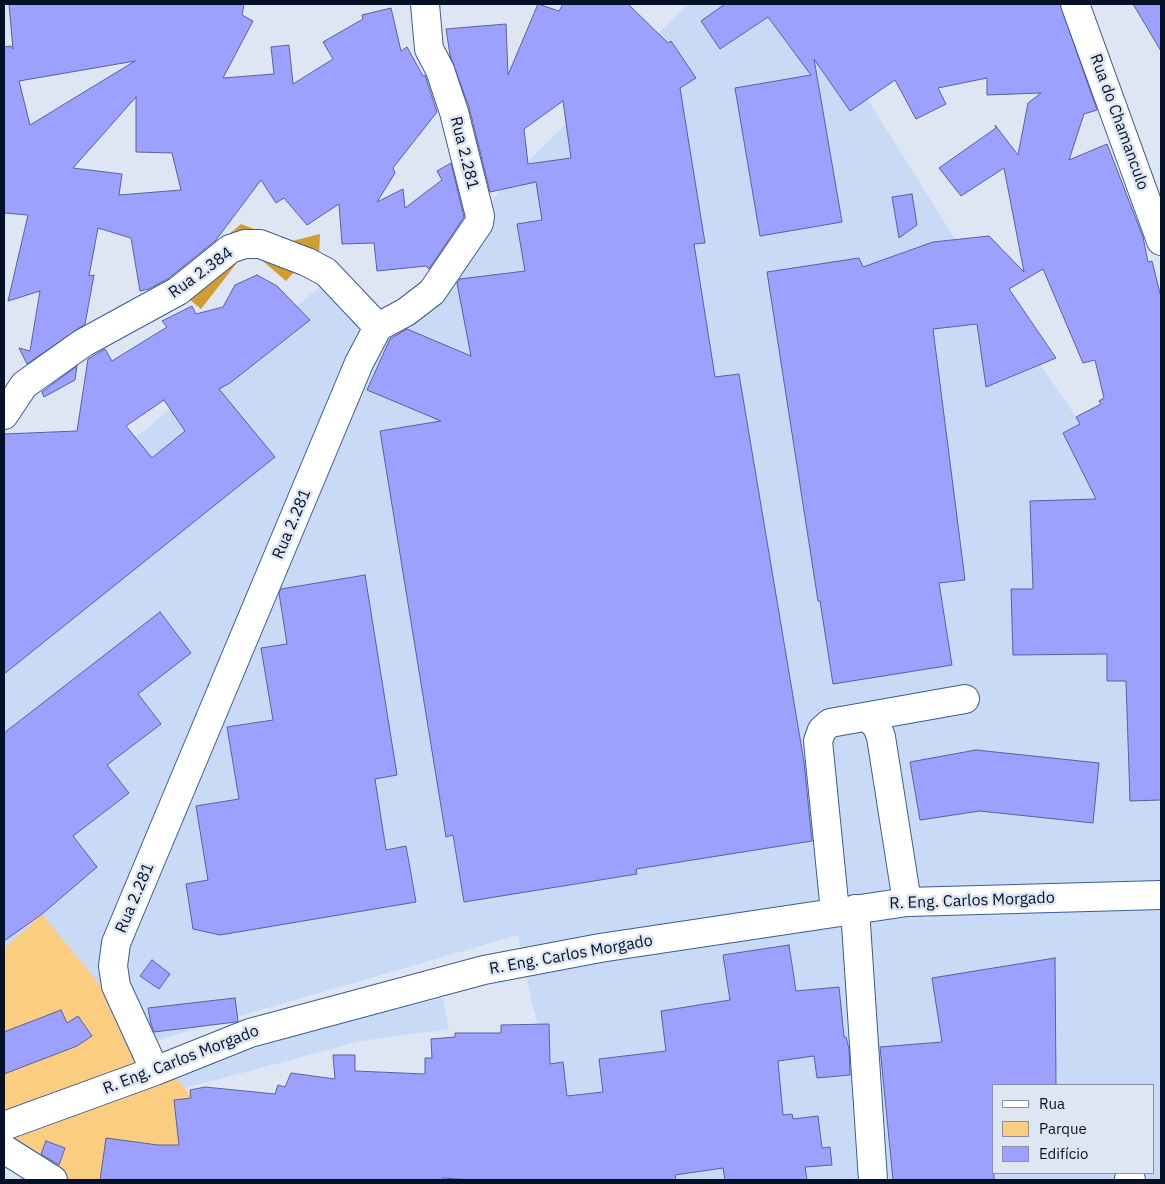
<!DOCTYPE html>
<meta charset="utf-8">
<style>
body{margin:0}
#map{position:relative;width:1165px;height:1184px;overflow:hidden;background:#dee6f3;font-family:"IBM Plex Sans",sans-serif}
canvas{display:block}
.frame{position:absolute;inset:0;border:5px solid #051126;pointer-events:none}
.legend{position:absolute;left:992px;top:1084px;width:162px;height:90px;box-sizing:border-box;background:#dee6f3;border:1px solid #8791a1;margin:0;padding:6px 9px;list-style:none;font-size:15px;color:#051126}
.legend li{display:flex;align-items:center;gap:10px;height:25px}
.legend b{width:25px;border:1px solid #8791a1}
</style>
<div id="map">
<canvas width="1165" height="1184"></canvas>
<div class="frame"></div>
<ul class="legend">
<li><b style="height:6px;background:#fff"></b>Rua</li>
<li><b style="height:14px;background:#fbcd80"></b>Parque</li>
<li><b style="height:14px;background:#9ca1ff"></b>Edifício</li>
</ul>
</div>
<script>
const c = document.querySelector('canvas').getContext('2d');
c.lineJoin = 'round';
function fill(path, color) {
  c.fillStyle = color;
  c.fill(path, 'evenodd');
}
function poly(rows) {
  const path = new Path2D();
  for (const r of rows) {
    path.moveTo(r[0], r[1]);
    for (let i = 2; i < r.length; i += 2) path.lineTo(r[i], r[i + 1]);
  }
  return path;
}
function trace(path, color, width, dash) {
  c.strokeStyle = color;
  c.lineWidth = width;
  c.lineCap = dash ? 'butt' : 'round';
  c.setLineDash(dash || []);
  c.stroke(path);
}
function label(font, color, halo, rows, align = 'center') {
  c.font = font + ' "IBM Plex Sans",sans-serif';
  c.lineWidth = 5;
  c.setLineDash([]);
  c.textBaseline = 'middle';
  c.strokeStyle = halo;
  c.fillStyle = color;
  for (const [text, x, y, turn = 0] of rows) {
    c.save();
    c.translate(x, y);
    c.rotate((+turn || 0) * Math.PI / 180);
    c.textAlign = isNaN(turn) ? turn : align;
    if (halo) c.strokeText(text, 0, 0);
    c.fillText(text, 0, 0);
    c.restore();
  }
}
const built = poly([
 [688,4,811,4,836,40,856,81,967,258,1079,421,1161,576,1161,1180,584,1180,532,1004,518,935,161,1039,4,1101,4,545,320,287,351,312,389,322,512,177],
 [994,1085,1154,1085,1154,1173,994,1173],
 [443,998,449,1029,361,1041,178,1090,173,1073,355,1017]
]);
const green = poly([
 [42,914,232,1146,147,1180,31,1180,4,1121,4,949]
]);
const forest = poly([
 [241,224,288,242,320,234,318,277,296,270,286,281,257,256,241,253,236,264,201,309,171,284]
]);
const building = poly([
 [9,4,244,4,242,15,253,21,223,78,274,74,271,47,289,45,293,84,333,59,323,42,363,19,362,15,391,8,401,51,407,47,423,76,425,75,437,112,393,168,395,173,377,202,403,189,405,208,442,180,437,171,451,163,464,217,429,269,426,266,377,271,374,243,342,244,339,204,307,225,284,198,276,203,261,180,216,240,169,278,149,289,140,291,131,238,98,228,89,276,94,275,85,324,27,364,19,348,30,351,40,291,8,301,28,215,4,213,4,47,11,46,13,49,9,4],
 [135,61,30,125,19,81,135,61],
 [136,97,136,152,172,153,181,190,119,195,122,174,73,168,136,97],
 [538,4,559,11,563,4,628,4,668,43,671,41,696,78,680,88,705,243,694,244,715,377,739,374,804,762,812,841,636,869,637,874,464,902,453,835,446,837,380,431,441,421,367,390,390,339,407,329,471,356,457,283,460,279,525,271,517,224,542,220,536,182,490,192,469,107,450,55,446,29,506,24,508,75,538,4],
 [563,101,571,158,528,164,524,129,563,101],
 [725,4,1060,4,1097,110,1084,114,1069,160,1107,144,1143,237,1148,262,1152,261,1161,297,1161,800,1130,801,1126,681,1107,681,1107,654,1013,655,1011,589,1033,589,1030,501,1096,499,1063,433,1080,424,1076,417,1101,404,1099,401,1104,398,1095,360,1083,363,1043,269,1009,289,1056,358,986,387,977,324,933,329,965,580,939,583,952,665,833,684,820,601,818,601,767,272,859,258,863,267,933,242,989,236,1024,272,1004,168,961,196,939,168,996,128,995,125,1018,155,1028,103,1041,93,987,95,987,78,938,88,946,104,916,119,895,80,850,111,814,59,842,222,760,236,735,88,811,75,768,17,720,49,701,21,725,4],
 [1133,4,1161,4,1161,51,1133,4],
 [912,194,917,225,899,238,892,197,912,194],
 [257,275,277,286,310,320,230,383,219,389,275,457,4,674,4,434,77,431,88,359,105,349,112,361,167,327,162,321,192,306,196,314,223,307,235,285,257,275],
 [164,400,185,431,152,458,126,426,164,400],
 [77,366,75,380,44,397,42,392,77,366],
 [365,575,397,775,375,779,386,850,406,846,416,902,220,935,193,929,186,884,208,880,196,806,239,799,227,727,273,720,261,648,287,644,279,593,281,589,365,575],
 [160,612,191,653,138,694,161,724,107,765,129,793,73,836,97,867,42,914,4,941,4,733,160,612],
 [976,750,1099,763,1093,823,980,811,920,820,910,762,976,750],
 [789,945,796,991,839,987,844,1037,846,1037,849,1049,850,1075,817,1078,814,1056,778,1061,783,1115,792,1114,793,1119,818,1116,822,1148,830,1147,832,1165,805,1167,807,1180,725,1180,723,1168,675,1175,676,1180,474,1180,442,1178,442,1180,100,1180,106,1138,158,1145,179,1145,174,1100,191,1098,190,1090,205,1087,275,1094,278,1085,285,1087,291,1073,335,1079,333,1055,355,1055,355,1071,425,1074,425,1058,432,1058,431,1039,455,1037,455,1033,501,1033,501,1025,549,1024,550,1064,563,1062,567,1096,603,1092,599,1059,666,1051,661,1011,730,1000,723,955,789,945],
 [1055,958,1056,1085,994,1085,994,1180,893,1180,880,1047,942,1042,932,978,1055,958],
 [152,960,170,974,159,989,140,976,152,960],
 [235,998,238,1021,236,1022,154,1032,151,1024,148,1008,235,998],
 [61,1010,67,1023,78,1016,92,1036,77,1046,4,1074,4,1032,61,1010],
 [46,1141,65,1148,59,1165,41,1154,46,1141]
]);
const minor = poly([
 [1075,4,1161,241],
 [4,415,24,385,83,343,178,291,230,249,245,244,260,244,307,262,326,272,378,327],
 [868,718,877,726,881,737,907,902],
 [855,909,873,1180],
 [835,912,818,741,822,730,830,723,965,699],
 [155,1071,116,986,113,966,116,943,359,363,378,327,406,312,432,292,479,223,480,216,454,112,440,70,429,49,425,4],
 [4,1126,155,1071,250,1033,484,970,600,948,907,902,1161,895],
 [4,1149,53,1180],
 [1129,1179,1131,1180]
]);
const streetNames = [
 ["Rua do Chamanculo",1119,122,70],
 ["Rua 2.281",464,153,76],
 ["Rua 2.384",201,273,-36],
 ["Rua 2.281",292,524,-67],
 ["Rua 2.281",135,898,-67],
 ["R. Eng. Carlos Morgado",972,901,-2],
 ["R. Eng. Carlos Morgado",571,955,-10],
 ["R. Eng. Carlos Morgado",181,1060,-21]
];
fill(built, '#c9daf6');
fill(green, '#fbcd80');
fill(forest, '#d39c31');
fill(building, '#9ca1ff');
trace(building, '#5c5f9d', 1);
trace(minor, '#3b5c93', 30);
trace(minor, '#fff', 28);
label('16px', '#051126', '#dee6f3', streetNames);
</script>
